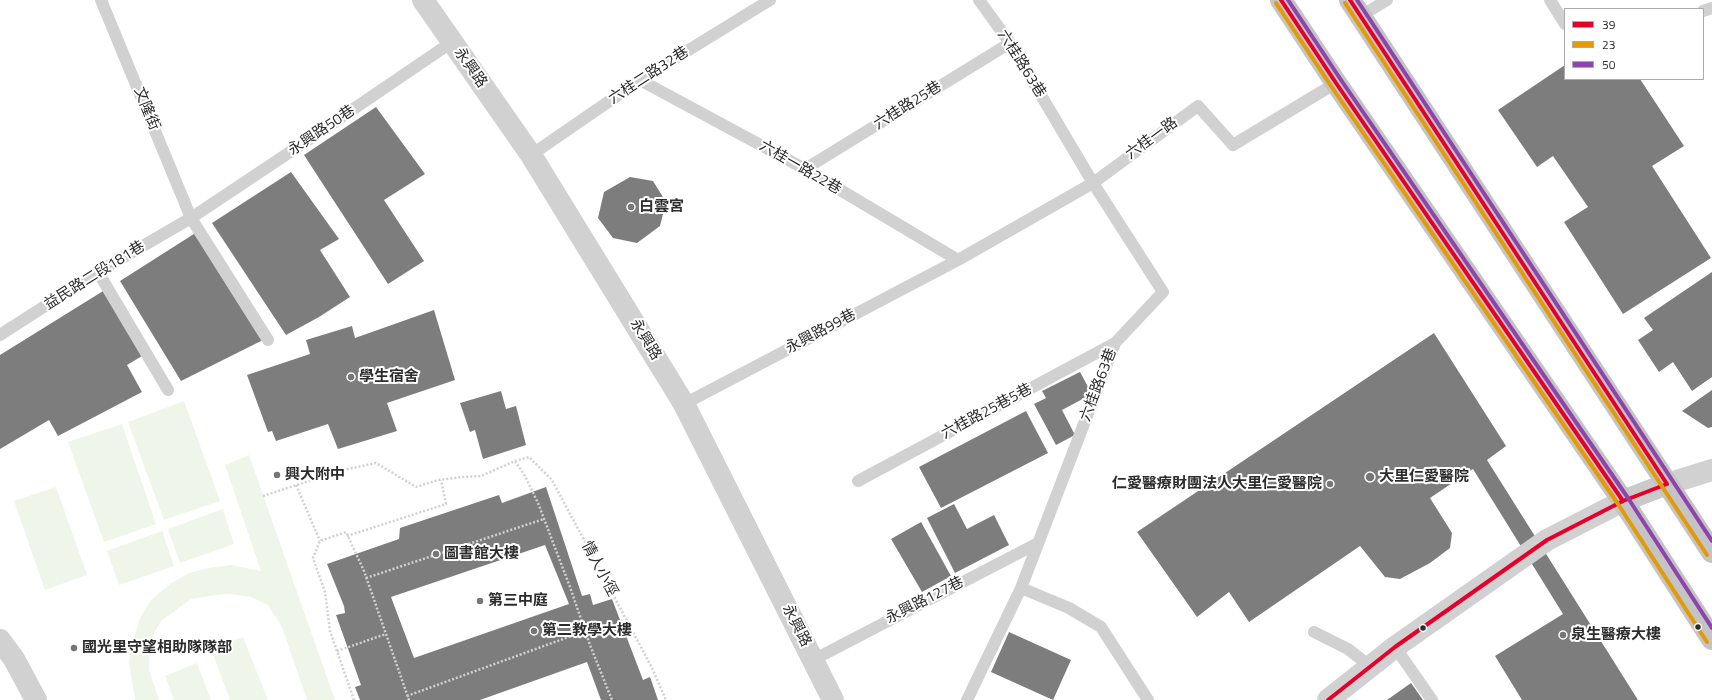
<!DOCTYPE html>
<meta charset="utf-8">
<style>
body{margin:0}
#map{position:relative;width:1712px;height:700px;overflow:hidden;background:#fff;font-family:"Titillium Web",sans-serif}
canvas{display:block}
.legend{position:absolute;left:1564px;top:8px;width:140px;height:72px;box-sizing:border-box;background:#fff;border:1px solid #ababab;margin:0;padding:5px 7px;list-style:none;font-size:12px;color:#2c2c2c}
.legend li{display:flex;align-items:center;gap:8px;height:20px}
.legend b{width:20px;border:1px solid #ababab}
</style>
<div id="map">
<canvas width="1712" height="700"></canvas>
<ul class="legend">
<li><b style="height:5px;background:#e4002b"></b>39</li>
<li><b style="height:5px;background:#e39a04"></b>23</li>
<li><b style="height:5px;background:#8e44ad"></b>50</li>
</ul>
</div>
<script>
const c = document.querySelector('canvas').getContext('2d');
c.lineJoin = 'round';
function fill(path, color) {
  c.fillStyle = color;
  c.fill(path, 'evenodd');
}
function poly(rows) {
  const path = new Path2D();
  for (const r of rows) {
    path.moveTo(r[0], r[1]);
    for (let i = 2; i < r.length; i += 2) path.lineTo(r[i], r[i + 1]);
  }
  return path;
}
function trace(path, color, width, dash) {
  c.strokeStyle = color;
  c.lineWidth = width;
  c.lineCap = dash ? 'butt' : 'round';
  c.setLineDash(dash || []);
  c.stroke(path);
}
function label(font, color, halo, rows, align = 'center') {
  c.font = font + ' "Titillium Web","Noto Sans TC",sans-serif';
  c.lineWidth = 4;
  c.setLineDash([]);
  c.textBaseline = 'middle';
  c.strokeStyle = halo;
  c.fillStyle = color;
  for (const [text, x, y, turn = 0] of rows) {
    c.save();
    c.translate(x, y);
    c.rotate((+turn || 0) * Math.PI / 180);
    c.textAlign = isNaN(turn) ? turn : align;
    if (halo) c.strokeText(text, 0, 0);
    c.fillText(text, 0, 0);
    c.restore();
  }
}
const green = poly([
 [184,401,220,501,164,520,128,422],
 [122,424,156,524,104,542,68,442],
 [249,455,335,700,307,700,282,627,268,605,251,597,230,594,216,595,191,599,161,621,154,633,150,651,149,670,159,700,135,700,129,663,130,652,140,618,151,600,170,584,189,573,208,568,231,565,261,571,225,465],
 [56,487,87,575,45,590,14,501],
 [223,509,234,544,180,563,168,529],
 [162,531,174,566,119,585,107,551],
 [243,637,268,700,230,700,211,649],
 [197,663,211,700,174,700,165,676]
]);
const building = poly([
 [1565,65,1565,79,1640,79,1684,146,1652,166,1711,258,1623,314,1564,222,1588,207,1553,156,1537,167,1498,110],
 [376,107,425,174,384,200,424,261,388,284,304,155],
 [291,172,339,239,320,250,350,297,319,317,286,335,212,223],
 [630,177,653,181,666,202,660,226,637,243,613,238,598,218,604,192],
 [197,232,265,339,181,381,120,281],
 [1712,272,1712,377,1692,391,1673,362,1659,372,1638,340,1653,330,1644,318],
 [108,288,147,353,127,365,142,392,58,436,49,420,0,449,0,355],
 [434,310,455,380,387,403,397,431,338,449,328,424,276,441,272,431,268,432,247,375,310,354,306,340,352,326,355,338],
 [1434,333,1506,446,1487,460,1638,700,1522,700,1495,656,1563,614,1473,469,1430,498,1452,533,1450,548,1430,563,1400,579,1385,577,1360,546,1249,622,1229,592,1197,617,1137,532],
 [1080,372,1092,394,1062,410,1075,435,1056,445,1034,404,1046,398,1042,391],
 [1712,390,1712,427,1708,428,1682,411],
 [501,391,506,409,516,406,526,445,483,459,475,430,470,432,460,403],
 [1026,411,1048,453,941,508,919,467],
 [546,487,582,596,590,594,593,605,612,599,643,680,650,677,658,700,601,700,587,662,480,700,360,700,355,687,361,685,336,615,345,613,344,606,327,564,399,539,400,528,499,495,502,503],
 [545,545,569,604,414,658,391,597],
 [954,504,967,529,994,515,1009,545,955,573,927,518],
 [921,522,951,576,922,592,891,539],
 [1009,632,1071,660,1053,700,991,672],
 [1411,683,1423,700,1387,700]
]);
const path = poly([
 [515,461,529,457,552,480,651,666,666,700],
 [296,485,320,541],
 [263,496,339,471,376,463,416,487,438,480,462,477,481,476,515,461,525,476,538,503,570,587,590,645,612,700],
 [347,536,446,504,441,480],
 [366,578,544,519],
 [337,651,386,634],
 [407,696,585,631],
 [354,700,330,631,325,592,313,558,320,541,346,532,364,571,409,700]
]);
const lane = poly([
 [101,0,191,218,268,340],
 [1550,0,1565,24],
 [1703,11,1712,8],
 [1361,16,1387,0],
 [640,80,805,169,958,260],
 [531,155,640,80,770,0],
 [805,169,1010,43],
 [98,272,168,390],
 [0,335,98,272,191,218,302,144,452,42],
 [684,404,958,260,1093,183,1198,106,1233,145,1336,83],
 [858,481,1115,343],
 [1021,588,1069,608,1101,627,1148,700],
 [1314,632,1348,649,1371,667],
 [1395,647,1432,700],
 [813,660,1038,543],
 [967,700,1021,588,1115,343,1163,292,1093,183,1010,43,979,0]
]);
const street = poly([
 [423,0,531,155,684,404,833,700],
 [1667,484,1712,470],
 [0,640,14,659,36,700],
 [1328,700,1395,647,1547,540,1623,501]
]);
const secondary = poly([
 [1623,501,1667,484]
]);
const primary = poly([
 [1281,0,1336,83,1623,501,1712,639],
 [1350,0,1712,552]
]);
const bus1 = poly([
 [1281,0,1336,83,1623,501],
 [1328,700,1395,647,1547,540,1623,501,1667,484,1350,0]
]);
const bus2 = poly([
 [1276,3,1331,86,1618,504,1707,642],
 [1345,3,1707,555]
]);
const bus3 = poly([
 [1288,0,1341,80,1628,498,1712,628],
 [1357,0,1712,541]
]);
const markers = [
 [631,207,4,"#767676"],
 [351,377,4,"#767676"],
 [277,475,4,"#767676"],
 [1370,477,5,"#767676"],
 [1330,484,4,"#767676"],
 [436,554,4,"#767676"],
 [480,601,4,"#767676"],
 [1698,627,3.5,"#2c2c2c"],
 [1423,628,3.5,"#2c2c2c"],
 [534,631,4,"#767676"],
 [1563,635,4,"#767676"],
 [74,648,4,"#767676"]
];
const streetNames = [
 ["六桂路63巷",1021,64,58],
 ["永興路",470,68,55],
 ["六桂二路32巷",649,76,-33],
 ["六桂路25巷",908,106,-32],
 ["文隆街",146,109,68],
 ["永興路50巷",322,131,-34],
 ["六桂一路",1152,139,-36],
 ["六桂一路22巷",800,168,30],
 ["益民路二段181巷",95,276,-32],
 ["永興路99巷",821,332,-28],
 ["永興路",645,340,58],
 ["六桂路63巷",1099,385,-69],
 ["六桂路25巷5巷",987,412,-28],
 ["情人小徑",599,569,62],
 ["永興路127巷",925,601,-27],
 ["永興路",796,626,63]
];
const poiNames = [
 ["白雲宮",639,207],
 ["學生宿舍",359,377],
 ["興大附中",285,475],
 ["大里仁愛醫院",1379,477],
 ["仁愛醫療財團法人大里仁愛醫院",1322,484,"right"],
 ["圖書館大樓",444,554],
 ["第三中庭",488,601],
 ["第二教學大樓",542,631],
 ["泉生醫療大樓",1571,635],
 ["國光里守望相助隊隊部",82,648]
];
fill(green, '#f0f5ea');
fill(building, '#7d7d7d');
trace(path, '#d1d1d1', 2.5, [2, 2]);
trace(lane, '#d1d1d1', 12);
trace(street, '#d1d1d1', 22);
trace(secondary, '#cacaca', 22);
trace(primary, '#c4c4c4', 22);
trace(bus1, '#e4002b', 4);
trace(bus2, '#e39a04', 4);
trace(bus3, '#8e44ad', 4);
for (const [x, y, r, color] of markers) {
  const dot = new Path2D();
  dot.arc(x, y, r, 0, 2 * Math.PI);
  c.fillStyle = color;
  c.fill(dot);
  trace(dot, '#fff', 1.5);
}
label('15px', '#2c2c2c', '#fff', streetNames);
label('bold 15px', '#2c2c2c', '#fff', poiNames, 'left');
</script>
